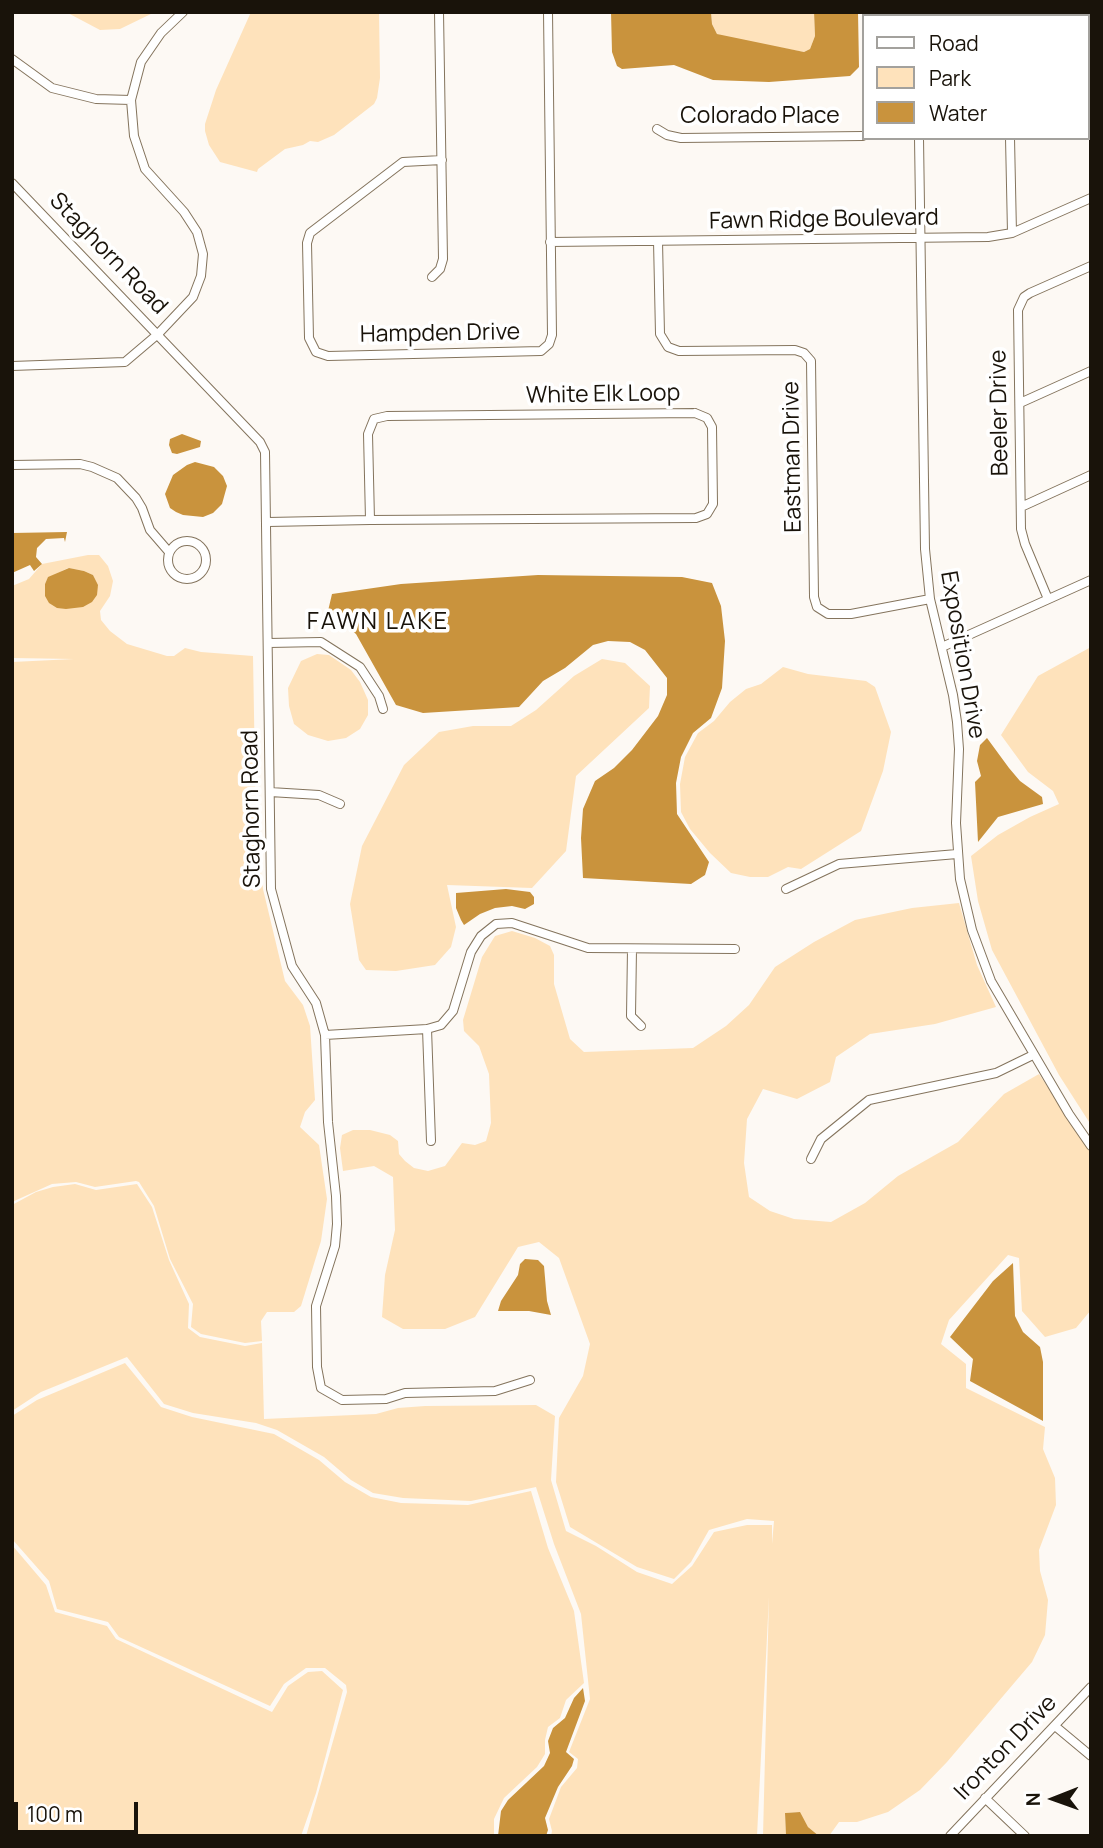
<!DOCTYPE html>
<style>
body{margin:0}
#map{position:relative;width:1103px;height:1848px;overflow:hidden;background:#fdf9f4;font-family:Manrope,sans-serif}
canvas{display:block}
.frame{position:absolute;inset:0;border:14px solid #19130a;pointer-events:none}
.legend{position:absolute;left:862px;top:14px;width:228px;height:126px;box-sizing:border-box;background:#fff;border:2px solid #a3a19d;margin:0;padding:9px 12px;list-style:none;font-size:21px;color:#19130a}
.legend li{display:flex;align-items:center;gap:14px;height:35px}
.legend b{width:35px;border:2px solid #a3a19d}
.north{position:absolute;left:1019px;top:1764px;width:70px;height:70px;-webkit-text-stroke:5px #fff;paint-order:stroke;rotate:269deg;font-size:19px;font-weight:700;line-height:28px;text-align:center;color:#19130a}
.north::after{content:'';display:block;margin:auto;width:24px;height:32px;background:#19130a;clip-path:polygon(50% 0,100% 100%,50% 72%,0 100%)}
.scale{position:absolute;left:14px;top:1802px;width:124px;height:32px;box-sizing:border-box;border:4px solid #19130a;border-top:0;padding-left:9px;font-size:21px;line-height:24px;white-space:nowrap;color:#19130a;-webkit-text-stroke:5px #fff;paint-order:stroke}
</style>
<div id="map">
<canvas width="1103" height="1848"></canvas>
<div class="frame"></div>
<ul class="legend">
<li><b style="height:9px;background:#fff"></b>Road</li>
<li><b style="height:19px;background:#fee2bb"></b>Park</li>
<li><b style="height:19px;background:#c9933d"></b>Water</li>
</ul>
<div class="north">N</div>
<div class="scale">100 m</div>
</div>
<script>
const c = document.querySelector('canvas').getContext('2d');
c.lineJoin = 'round';
function fill(path, color) {
  c.fillStyle = color;
  c.fill(path, 'evenodd');
}
function poly(rows) {
  const path = new Path2D();
  for (const r of rows) {
    if (r.length === 3) {
      path.moveTo(r[0] + r[2], r[1]);
      path.arc(r[0], r[1], r[2], 0, 2 * Math.PI);
      continue;
    }
    path.moveTo(r[0], r[1]);
    for (let i = 2; i < r.length; i += 2) path.lineTo(r[i], r[i + 1]);
  }
  return path;
}
function trace(path, color, width, dash) {
  c.strokeStyle = color;
  c.lineWidth = width;
  c.lineCap = dash ? 'butt' : 'round';
  c.setLineDash(dash || []);
  c.stroke(path);
}
function label(font, color, halo, rows, align = 'center') {
  c.font = font + ' Manrope,sans-serif';
  c.lineWidth = 7;
  c.setLineDash([]);
  c.textBaseline = 'middle';
  c.strokeStyle = halo;
  c.fillStyle = color;
  for (const [text, x, y, turn = 0] of rows) {
    c.save();
    c.translate(x, y);
    c.rotate((+turn || 0) * Math.PI / 180);
    c.textAlign = isNaN(turn) ? turn : align;
    if (halo) c.strokeText(text, 0, 0);
    c.fillText(text, 0, 0);
    c.restore();
  }
}
const green = poly([
 [66,12,155,12,120,29,100,30],
 [251,12,379,12,380,78,377,98,374,104,334,135,318,142,310,141,303,145,285,149,258,169,257,172,220,162,209,145,205,131,205,124,216,90],
 [711,12,814,12,815,36,810,49,804,52,728,38,717,34,712,24],
 [88,555,99,555,108,566,113,581,110,596,100,611,101,620,110,631,127,644,167,656,174,656,185,648,201,652,253,656,256,829,263,889,285,981,303,1005,310,1026,315,1100,305,1112,300,1127,319,1145,327,1199,321,1241,301,1306,294,1312,267,1312,261,1321,262,1341,245,1343,201,1334,191,1327,193,1304,170,1259,154,1206,139,1182,136,1181,95,1187,76,1182,52,1184,12,1202,12,662,74,659,12,658,12,586,29,579,42,564],
 [68,568,84,571,93,575,98,587,45,596,45,584,48,578],
 [1091,647,1091,1125,1059,1075,992,950,978,901,971,856,998,835,1030,817,1059,804,1053,791,1028,772,1001,735,1038,676],
 [317,654,329,655,351,670,360,682,368,700,368,715,360,729,346,738,328,741,308,735,294,724,289,706,288,688,301,661],
 [602,659,625,663,650,686,649,708,576,776,566,851,532,888,447,885,456,927,451,947,435,965,396,971,366,970,359,960,350,904,362,846,404,765,439,732,473,726,511,726,536,710,574,676],
 [783,667,808,674,866,681,875,687,891,732,883,771,861,831,801,869,788,867,768,877,750,877,731,873,710,853,690,829,681,812,680,784,685,757,698,733,714,721,730,702,746,689,761,684],
 [959,903,977,965,996,1007,935,1024,870,1034,836,1057,830,1082,797,1099,763,1089,747,1119,744,1163,749,1197,770,1211,794,1219,831,1222,865,1203,898,1176,958,1142,1004,1094,1039,1074,1091,1151,1091,1310,1076,1328,1045,1337,1022,1311,1019,1258,1008,1255,949,1320,941,1344,966,1364,966,1388,1045,1427,1043,1449,1055,1478,1056,1505,1039,1550,1040,1571,1048,1600,1045,1635,1032,1662,947,1762,920,1790,888,1812,857,1822,839,1822,829,1836,819,1836,808,1827,799,1812,785,1813,786,1836,763,1836,769,1597,757,1836,551,1836,552,1831,549,1819,561,1787,577,1768,578,1759,569,1752,590,1699,581,1614,554,1544,536,1487,471,1501,403,1498,373,1493,351,1480,324,1457,277,1430,256,1423,193,1413,164,1404,127,1357,41,1392,12,1411,12,1205,36,1192,53,1187,75,1184,96,1190,137,1184,152,1207,169,1260,189,1304,188,1328,200,1337,245,1346,262,1343,264,1419,376,1414,398,1408,425,1406,536,1405,555,1416,551,1480,566,1531,596,1546,637,1572,672,1584,692,1566,714,1532,747,1525,772,1525,772,1544,774,1521,747,1519,709,1530,691,1562,674,1579,637,1567,570,1527,556,1482,559,1418,583,1376,590,1344,559,1258,539,1242,518,1247,475,1317,445,1329,403,1329,382,1317,385,1275,395,1230,393,1177,374,1166,343,1171,340,1148,342,1135,353,1130,370,1130,390,1135,398,1141,399,1154,405,1161,414,1168,428,1171,445,1166,462,1143,475,1145,486,1141,491,1123,489,1074,479,1046,464,1031,463,1020,482,957,495,936,512,931,535,938,550,946,554,955,554,984,570,1039,584,1052,693,1048,726,1026,749,1005,775,967,814,942,855,920,912,908],
 [125,1363,161,1407,192,1417,274,1434,319,1460,345,1482,371,1497,401,1503,468,1505,531,1491,548,1548,574,1611,584,1683,566,1700,560,1718,548,1727,545,1740,545,1754,537,1767,504,1798,494,1819,494,1836,306,1836,347,1692,346,1685,325,1668,306,1668,284,1684,270,1706,119,1637,108,1622,57,1609,49,1581,12,1539,12,1416,37,1400],
 [12,1545,46,1585,55,1612,107,1626,116,1639,272,1712,288,1686,308,1672,322,1671,343,1690,316,1793,301,1836,12,1835]
]);
const water = poly([
 [611,12,711,12,712,24,717,34,804,52,810,49,815,36,814,12,858,12,859,67,850,76,769,82,713,80,674,65,622,69,617,66,612,52],
 [182,434,201,441,200,447,177,454,172,453,169,445,170,439],
 [195,462,214,467,223,476,227,486,222,504,213,513,203,517,183,515,176,512,170,508,165,494,173,475,187,465],
 [67,532,65,542,64,538,46,539,37,548,36,557,42,564,34,571,30,565,12,573,12,533],
 [69,568,84,571,93,575,98,585,97,595,92,602,83,607,66,609,57,608,49,603,45,596,45,584,48,577],
 [538,575,682,577,712,583,721,606,725,641,722,688,711,718,693,733,681,757,676,783,677,814,709,862,705,875,691,884,583,878,581,838,583,809,595,781,614,768,632,750,658,716,667,695,667,678,645,650,630,642,608,641,593,645,565,668,543,681,519,707,423,713,396,705,356,634,328,611,332,594,401,584],
 [987,738,1009,768,1020,781,1042,797,1043,804,998,817,978,842,975,782,981,776,977,761,980,745],
 [506,889,530,892,534,897,534,904,525,909,512,906,495,908,480,914,464,925,461,920,456,908,456,893],
 [525,1259,538,1260,544,1266,547,1301,551,1315,529,1311,498,1311,501,1301,518,1275,520,1264],
 [1013,1263,1015,1316,1023,1332,1040,1347,1043,1362,1043,1421,970,1381,973,1359,950,1337,993,1281],
 [583,1688,585,1701,566,1752,574,1759,572,1766,558,1787,545,1818,548,1830,546,1836,498,1836,501,1811,508,1800,544,1766,550,1753,548,1741,553,1728,565,1718,574,1698],
 [800,1812,808,1827,819,1836,786,1836,785,1813]
]);
const minor = poly([
 [917,12,917,16],
 [1008,12,1008,16],
 [12,59,52,88,96,99,131,100],
 [657,129,667,135,681,138,863,136],
 [919,138,925,549,930,599,953,695,957,722,959,749,956,823,960,879,972,930,991,981,1069,1114,1091,1146],
 [1010,138,1012,233],
 [442,160,403,162,310,233,307,243,309,338,316,352,328,356,541,351,549,344,552,335,548,12],
 [12,183,260,442,265,452,271,889,292,966,316,1003,325,1035,328,1122,336,1196,337,1224,335,1246,316,1306,317,1367,321,1388,342,1400,386,1399,405,1393,495,1391,530,1380],
 [658,241,660,334,668,347,679,351,795,350,804,353,811,361,814,597,817,607,828,614,851,614,930,599],
 [550,242,988,237,1012,233,1091,198],
 [432,277,440,269,443,259,439,12],
 [12,366,125,362,158,334,193,297,201,276,203,254,197,232,184,212,145,169,134,136,131,100,141,62,161,33,183,12],
 [1020,403,1091,371],
 [695,413,707,418,712,427,713,504,707,514,696,518,370,520,368,434,374,419,387,416,695,413],
 [12,465,80,464,92,467,117,478,136,498,142,508,150,530,169,552],
 [1021,507,1091,475],
 [268,522,370,520],
 [187,560,19],
 [1048,599,1025,544,1021,529,1018,310,1024,297,1030,293,1091,266],
 [269,643,321,642,360,667,379,696,383,709],
 [942,647,1091,580],
 [270,792,319,795,340,804],
 [786,889,839,864,957,854],
 [632,949,631,1016,641,1026],
 [427,1029,431,1141],
 [325,1035,427,1029,441,1025,453,1011,471,952,481,936,496,924,512,923,588,948,735,949],
 [811,1159,821,1139,869,1100,996,1073,1033,1055],
 [1055,1726,1091,1756],
 [985,1798,1025,1836],
 [950,1836,1091,1687]
]);
const streetNames = [
 ["Colorado Place",760,117],
 ["Fawn Ridge Boulevard",824,220,-1],
 ["Staghorn Road",108,254,46],
 ["Hampden Drive",440,334,-1],
 ["White Elk Loop",603,395,-1],
 ["Beeler Drive",1000,413,-91],
 ["Eastman Drive",793,457,-91],
 ["Exposition Drive",962,655,80],
 ["Staghorn Road",252,809,-91],
 ["Ironton Drive",1006,1748,-46]
];
const neighbourhoodNames = [
 ["FAWN LAKE",378,622]
];
fill(green, '#fee2bb');
fill(water, '#c9933d');
trace(minor, '#84745d', 10);
trace(minor, '#fff', 8);
label('23px', '#19130a', '#fff', streetNames);
c.letterSpacing = '2px';
label('24px', '#19130a', '#fff', neighbourhoodNames);
c.letterSpacing = '0px';
</script>
